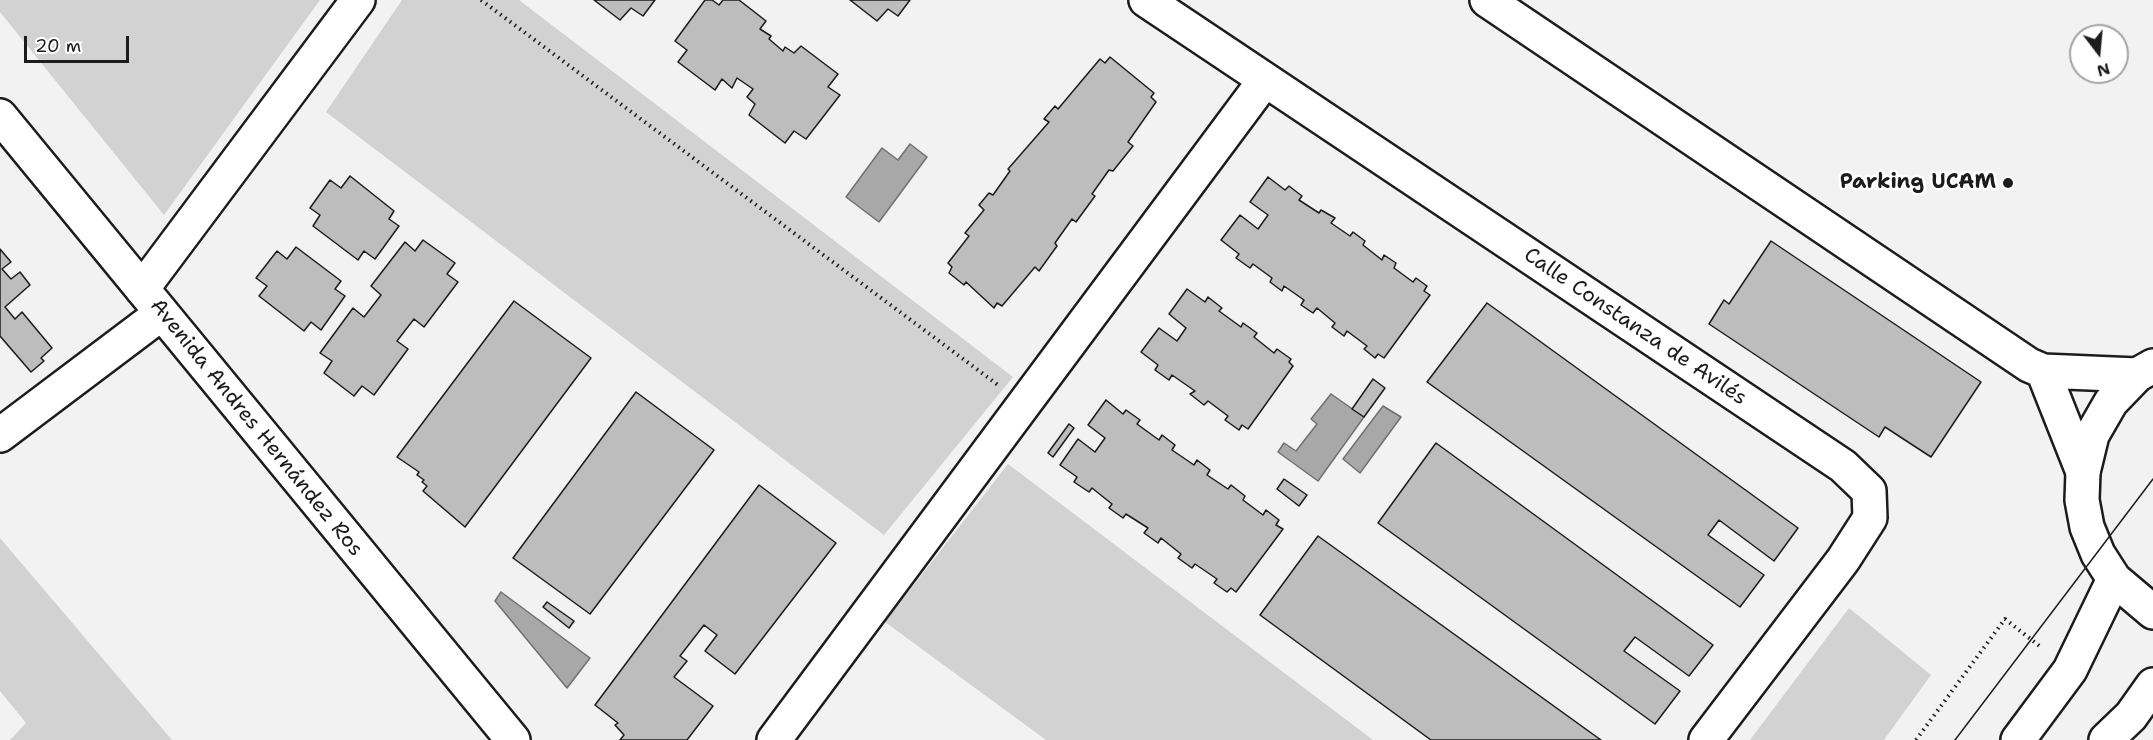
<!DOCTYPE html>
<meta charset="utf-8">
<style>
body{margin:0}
#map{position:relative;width:2153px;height:740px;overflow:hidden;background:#f2f2f2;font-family:"Shantell Sans",sans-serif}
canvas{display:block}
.north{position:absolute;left:2069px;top:24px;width:60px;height:60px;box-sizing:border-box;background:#fff;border:2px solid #a4a4a4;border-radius:50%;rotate:164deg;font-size:16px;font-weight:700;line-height:24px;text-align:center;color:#1c1c1c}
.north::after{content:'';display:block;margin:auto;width:21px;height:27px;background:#1c1c1c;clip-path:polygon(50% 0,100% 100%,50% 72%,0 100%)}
.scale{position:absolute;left:24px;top:36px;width:105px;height:27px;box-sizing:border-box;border:3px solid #1c1c1c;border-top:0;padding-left:8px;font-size:18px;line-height:21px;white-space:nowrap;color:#1c1c1c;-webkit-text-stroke:4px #fff;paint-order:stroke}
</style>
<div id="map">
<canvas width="2153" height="740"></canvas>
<div class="north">N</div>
<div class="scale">20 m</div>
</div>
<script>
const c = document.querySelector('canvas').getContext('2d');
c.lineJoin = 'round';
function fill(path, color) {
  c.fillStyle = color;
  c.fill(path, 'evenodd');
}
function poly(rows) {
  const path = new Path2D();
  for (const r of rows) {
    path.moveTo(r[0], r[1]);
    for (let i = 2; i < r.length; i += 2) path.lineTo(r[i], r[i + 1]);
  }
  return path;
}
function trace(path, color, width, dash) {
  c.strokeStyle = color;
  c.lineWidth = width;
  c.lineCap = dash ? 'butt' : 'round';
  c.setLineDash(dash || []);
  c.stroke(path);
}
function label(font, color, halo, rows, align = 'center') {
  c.font = font + ' "Shantell Sans",sans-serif';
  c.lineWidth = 5;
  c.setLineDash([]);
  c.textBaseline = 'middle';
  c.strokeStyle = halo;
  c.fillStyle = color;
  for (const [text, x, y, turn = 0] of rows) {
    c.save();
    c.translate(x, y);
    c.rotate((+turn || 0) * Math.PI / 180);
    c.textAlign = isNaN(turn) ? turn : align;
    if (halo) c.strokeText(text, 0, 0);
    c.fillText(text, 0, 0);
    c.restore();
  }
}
const green = poly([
 [0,0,320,0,164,215,0,12],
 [402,0,519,0,1013,377,884,535,326,112],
 [1008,464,1373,740,1046,740,885,622],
 [0,538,172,740,10,740,26,723,0,691],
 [1849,608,1931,675,1884,740,1750,740]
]);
const water = poly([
 [910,144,927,157,879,222,846,197,882,148,898,160,910,144],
 [1331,394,1364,417,1318,481,1278,452,1284,443,1296,451,1317,424,1311,419,1331,394],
 [1383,406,1401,417,1360,473,1343,459,1383,406],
 [501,592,590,658,567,688,495,601,501,592]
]);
const building = poly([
 [594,0,655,0,643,16,631,8,620,20,594,0],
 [705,0,712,0,719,5,723,0,739,0,766,21,760,29,771,36,769,39,783,51,785,47,794,53,801,46,838,74,828,87,840,95,806,139,794,131,785,143,749,115,755,104,747,97,753,89,737,78,732,88,722,79,715,90,678,62,687,50,675,41,705,0],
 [850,0,910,0,898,16,888,9,877,21,850,0],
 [1110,57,1154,93,1151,97,1156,102,1128,142,1133,146,1113,171,1109,170,1092,194,1095,196,1076,222,1072,219,1055,243,1057,246,1039,271,1035,267,1002,306,997,303,994,308,966,282,964,285,949,273,952,267,948,263,969,236,965,233,984,210,979,205,989,193,993,195,1010,171,1008,169,1049,122,1044,119,1055,106,1058,109,1100,59,1105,63,1110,57],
 [350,176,394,211,389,219,399,226,375,259,364,251,358,260,313,226,320,215,310,208,330,180,341,188,350,176],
 [1268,177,1285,190,1289,186,1302,196,1299,200,1319,213,1321,210,1335,218,1331,223,1350,236,1353,232,1365,241,1363,245,1382,260,1384,255,1396,263,1394,268,1413,282,1416,278,1427,286,1424,291,1430,295,1384,358,1378,354,1375,358,1364,349,1367,346,1347,331,1344,336,1332,327,1335,323,1317,308,1313,313,1301,305,1304,300,1284,286,1282,291,1270,282,1272,278,1253,264,1250,268,1236,258,1239,254,1221,240,1240,215,1258,229,1268,215,1250,202,1268,177],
 [423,240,455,263,447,274,458,282,424,327,414,319,397,341,408,349,374,395,362,386,354,396,324,373,332,361,320,353,353,308,364,317,381,295,371,286,405,242,415,251,423,240],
 [1771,241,1981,382,1931,457,1885,427,1879,437,1709,324,1724,300,1729,304,1771,241],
 [296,247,341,281,335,289,345,296,321,330,311,322,304,331,259,296,267,286,256,278,277,251,287,259,296,247],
 [0,249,11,262,2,269,11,279,20,272,30,285,5,307,15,319,22,312,52,348,41,358,44,361,31,372,0,336,0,249],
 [1187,289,1205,302,1208,297,1222,308,1219,311,1241,327,1243,323,1257,333,1254,337,1274,353,1277,349,1291,359,1289,362,1293,366,1248,429,1242,425,1239,430,1225,420,1228,416,1208,401,1204,405,1190,394,1195,391,1172,375,1169,380,1155,370,1158,365,1141,352,1159,328,1177,341,1186,328,1169,314,1187,289],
 [514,301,591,358,465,527,423,491,427,486,422,482,424,480,417,475,419,472,397,457,514,301],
 [1487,303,1798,528,1774,561,1719,520,1708,535,1764,575,1740,607,1427,382,1487,303],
 [1373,379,1385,388,1364,417,1352,409,1373,379],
 [636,392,714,450,590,614,513,558,636,392],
 [1106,400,1123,414,1126,410,1140,420,1137,424,1159,440,1162,435,1175,445,1172,450,1194,465,1197,460,1210,470,1207,475,1228,489,1231,485,1245,496,1243,500,1263,515,1266,510,1279,520,1276,525,1283,529,1236,592,1231,588,1227,592,1214,583,1217,579,1195,564,1192,568,1178,558,1181,554,1161,538,1158,543,1144,533,1148,528,1126,514,1123,518,1109,508,1112,504,1092,488,1089,492,1074,482,1077,477,1060,465,1078,439,1095,452,1105,438,1088,425,1106,400],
 [1069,424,1074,428,1053,457,1048,453,1069,424],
 [1436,443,1713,645,1689,676,1635,637,1624,651,1680,691,1655,724,1378,523,1436,443],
 [1284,479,1307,495,1299,506,1277,489,1284,479],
 [759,485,836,543,735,674,705,651,717,635,704,625,680,656,687,661,674,677,713,706,687,740,620,740,624,735,615,725,618,723,595,705,759,485],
 [1318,536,1601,740,1431,740,1260,615,1318,536],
 [547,602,574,621,569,628,543,607,547,602]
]);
const path = poly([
 [481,0,998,385],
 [1916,740,2005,619,2042,648]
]);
const street = poly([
 [1146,0,1843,466,1869,491,1870,518,1843,560,1706,740],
 [0,116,513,740],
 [142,289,358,0],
 [0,435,162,313],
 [774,740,1265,80]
]);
const secondary = poly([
 [1487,0,2029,365,2043,371,2137,375],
 [2043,371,2083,472]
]);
const primary = poly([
 [2153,366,2137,375,2111,402,2092,435,2083,472,2082,500,2087,527,2098,554,2114,579,2153,612],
 [2018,740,2070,670,2114,579],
 [2106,740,2131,716,2153,685]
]);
const tram = poly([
 [1955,740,2153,479]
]);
const markers = [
 [2008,183,6,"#1c1c1c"]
];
const poiNames = [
 ["Parking UCAM",1996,183]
];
const streetNames = [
 ["Calle Constanza de Avilés",1635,327,34],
 ["Avenida Andres Hernández Ros",256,428,51]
];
fill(green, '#d2d2d2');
fill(water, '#a8a8a8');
trace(water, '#707070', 1.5);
fill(building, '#bdbdbd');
trace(building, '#1c1c1c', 1.5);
trace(street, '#1c1c1c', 38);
trace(secondary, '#1c1c1c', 38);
trace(primary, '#1c1c1c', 38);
trace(path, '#1c1c1c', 4, [1.5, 4.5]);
trace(street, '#fff', 33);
trace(secondary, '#fff', 33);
trace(primary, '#fff', 33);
trace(tram, '#1c1c1c', 1.5);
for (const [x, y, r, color] of markers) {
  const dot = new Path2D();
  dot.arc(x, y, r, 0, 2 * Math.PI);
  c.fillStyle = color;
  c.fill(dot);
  trace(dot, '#fff', 2);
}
label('bold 21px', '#1c1c1c', '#fff', poiNames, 'right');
label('21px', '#1c1c1c', '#fff', streetNames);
</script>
